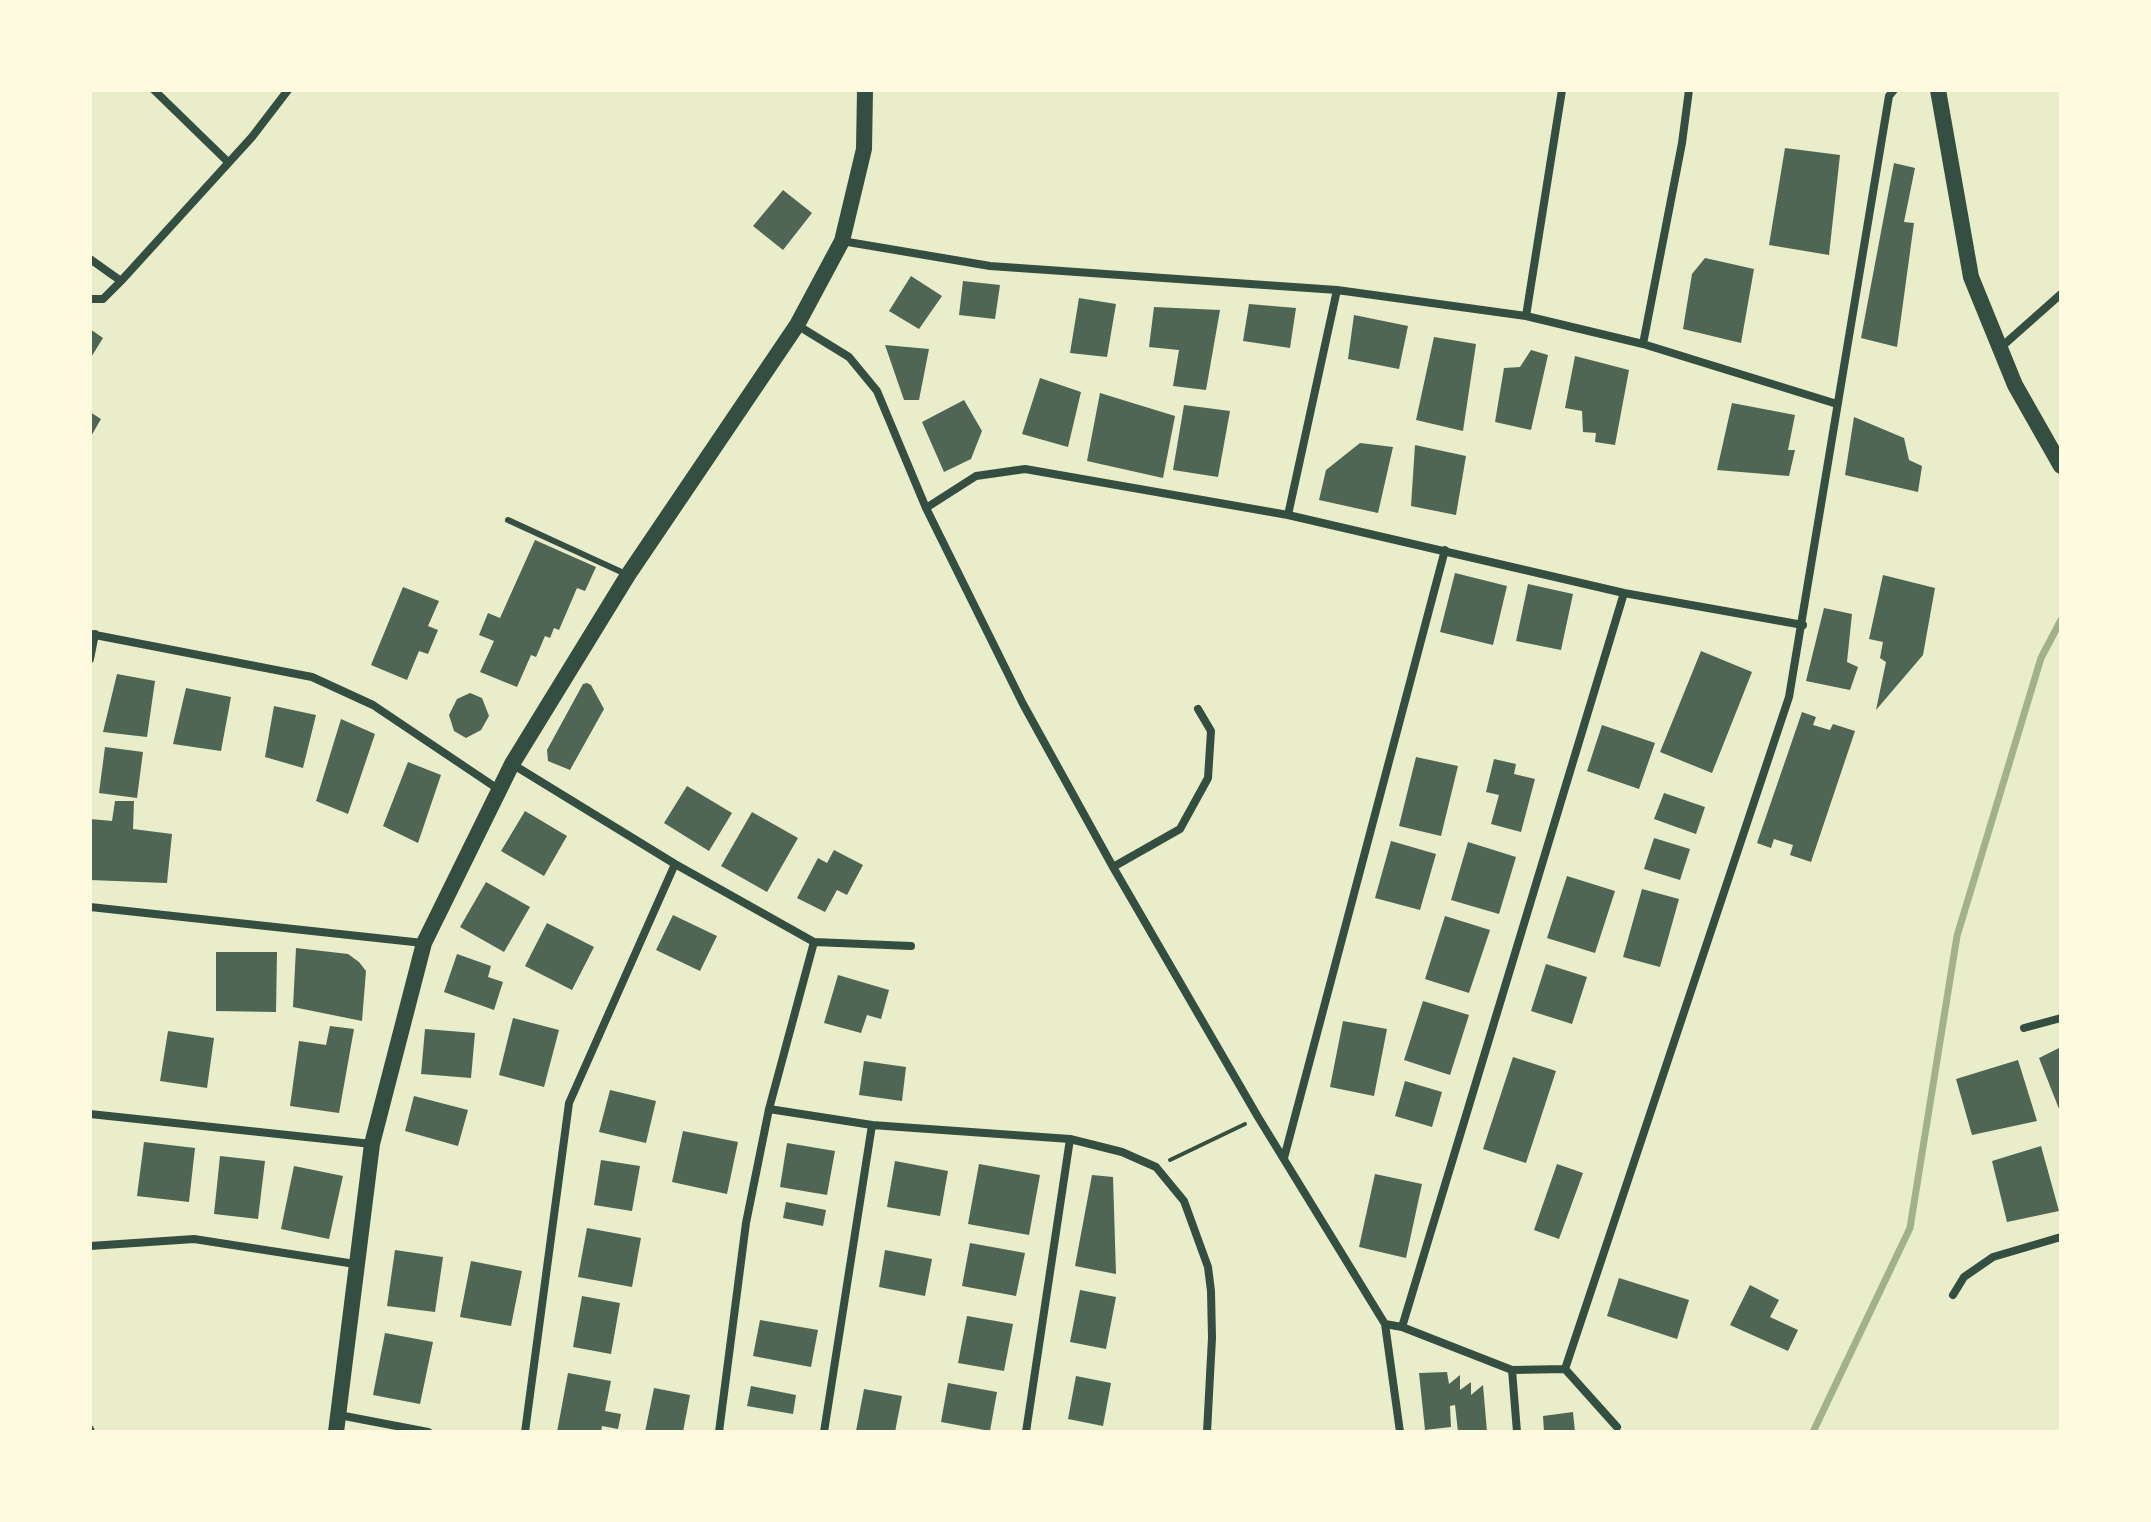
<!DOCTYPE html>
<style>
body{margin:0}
#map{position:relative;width:2151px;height:1522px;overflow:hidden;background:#e9edc9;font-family:Ubuntu,sans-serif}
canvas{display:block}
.frame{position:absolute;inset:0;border:92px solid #fefae0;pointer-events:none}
</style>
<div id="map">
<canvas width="2151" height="1522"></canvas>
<div class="frame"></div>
</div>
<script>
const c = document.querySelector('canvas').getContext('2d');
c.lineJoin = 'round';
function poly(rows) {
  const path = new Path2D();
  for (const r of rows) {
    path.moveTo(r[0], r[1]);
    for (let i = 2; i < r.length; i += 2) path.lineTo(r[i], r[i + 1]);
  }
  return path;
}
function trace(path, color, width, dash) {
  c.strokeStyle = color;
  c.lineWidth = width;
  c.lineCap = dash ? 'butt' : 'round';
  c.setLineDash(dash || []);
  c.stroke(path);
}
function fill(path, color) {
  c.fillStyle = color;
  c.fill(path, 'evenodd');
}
const stream = poly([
 [1813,1432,1910,1228,1957,936,2041,658,2061,620]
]);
const building = poly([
 [1785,148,1840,155,1829,255,1769,245],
 [1894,163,1915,168,1904,222,1914,223,1897,347,1861,338],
 [783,190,812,213,783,250,753,226],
 [1705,258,1754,269,1741,343,1683,329,1692,274],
 [911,276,942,296,919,329,889,311],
 [963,281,1000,285,995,319,959,315],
 [1079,298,1116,304,1107,357,1070,353],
 [1249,304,1296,308,1290,348,1243,341],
 [1154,307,1220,310,1206,390,1173,386,1179,350,1149,347],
 [1354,315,1408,326,1399,369,1348,359],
 [90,329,103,338,90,359],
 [1434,337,1476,344,1463,431,1416,420],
 [885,345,929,349,919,400,904,400],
 [1531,350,1548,355,1531,430,1495,422,1504,368,1520,367],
 [1575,356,1629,370,1615,445,1595,442,1596,433,1583,432,1582,411,1565,408],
 [1040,378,1081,392,1068,447,1022,434],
 [1100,393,1175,416,1163,478,1087,461],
 [964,400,982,431,971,459,944,472,922,422],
 [1732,403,1795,415,1788,450,1795,450,1789,476,1717,470],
 [1184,405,1230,411,1218,477,1173,470],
 [90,412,101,419,90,438],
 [1854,417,1904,438,1909,460,1922,466,1918,492,1845,475],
 [1360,443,1393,447,1378,513,1319,500,1326,470],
 [1415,445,1466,456,1456,515,1411,506],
 [535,540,596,567,585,591,577,588,559,630,554,628,550,638,545,636,536,657,531,655,517,687,480,672,494,641,479,635,488,613,500,618],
 [1455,573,1507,586,1493,645,1440,632],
 [1883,575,1935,588,1923,655,1876,710,1886,662,1880,658,1883,642,1869,639],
 [1528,584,1573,594,1561,650,1516,641],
 [403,587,439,601,428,626,438,630,428,654,419,651,407,680,371,665],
 [1824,608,1852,614,1847,662,1858,667,1850,690,1806,681],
 [1701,651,1752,672,1712,773,1660,752],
 [117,674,155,681,147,737,103,732],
 [587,683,591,685,604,709,570,770,548,761,547,750,583,684],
 [186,688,231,697,221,751,173,744],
 [470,693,482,698,489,716,481,730,466,738,454,731,449,715,457,699],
 [274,706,316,715,303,768,265,757],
 [1802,712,1816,717,1813,725,1830,730,1833,724,1855,731,1811,862,1790,855,1793,845,1774,839,1771,848,1757,843],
 [341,719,375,734,348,814,316,801],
 [1602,725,1655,743,1639,789,1587,771],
 [105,747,143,752,137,798,99,793],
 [1416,757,1458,766,1441,836,1399,826],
 [1494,759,1516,764,1514,774,1535,779,1521,832,1491,824,1499,795,1486,792],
 [408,762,441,775,418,843,383,826],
 [687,786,732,813,709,851,664,823],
 [1664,793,1705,807,1696,834,1654,819],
 [115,801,134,801,133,829,172,834,167,883,90,880,90,819,112,821],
 [525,811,567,836,544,876,501,851],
 [752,812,798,838,767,892,721,866],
 [1654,838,1690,849,1680,880,1644,869],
 [1391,841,1436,854,1420,910,1375,898],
 [1468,842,1516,857,1499,914,1451,900],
 [834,850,863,865,847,895,837,890,825,912,797,898,818,858,827,863],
 [1567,876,1615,891,1595,953,1547,938],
 [486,882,530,907,504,952,460,927],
 [1642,889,1679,899,1660,967,1623,957],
 [673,915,717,936,700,971,656,950],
 [1445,916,1490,930,1469,993,1425,979],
 [547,923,594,947,572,990,525,966],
 [296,948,348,954,359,962,366,971,362,1021,293,1007],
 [216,952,277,952,276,1012,216,1011],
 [457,954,491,966,488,977,503,982,494,1010,444,992],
 [1546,964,1587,977,1572,1024,1531,1011],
 [838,975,889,990,881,1019,867,1015,861,1033,824,1023],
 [1423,1001,1469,1015,1450,1075,1404,1060],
 [513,1018,559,1030,544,1087,499,1075],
 [1343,1021,1387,1029,1374,1096,1330,1087],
 [330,1026,354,1029,339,1113,290,1106,299,1041,326,1045],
 [425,1029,475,1033,471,1078,421,1074],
 [168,1031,214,1038,207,1088,160,1081],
 [2061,1047,2061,1114,2039,1058],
 [1513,1057,1556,1071,1526,1163,1483,1149],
 [2018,1060,2037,1121,1972,1135,1956,1079],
 [864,1061,906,1067,902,1101,859,1095],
 [1405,1081,1442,1092,1432,1127,1395,1116],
 [610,1090,656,1101,646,1143,599,1132],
 [414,1096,468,1110,458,1146,405,1131],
 [683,1131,738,1142,727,1194,672,1182],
 [144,1142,195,1148,189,1202,137,1196],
 [787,1143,835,1151,827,1195,780,1187],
 [2041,1146,2059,1211,2007,1222,1992,1161],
 [220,1156,265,1161,258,1219,214,1214],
 [601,1160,640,1166,632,1211,594,1205],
 [895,1161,948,1171,940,1216,887,1207],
 [979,1164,1040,1175,1029,1235,968,1224],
 [1557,1164,1583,1173,1559,1239,1534,1230],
 [294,1166,343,1176,329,1239,281,1229],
 [1375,1174,1422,1184,1406,1258,1359,1247],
 [1092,1175,1113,1177,1116,1274,1075,1266],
 [786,1202,826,1210,823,1226,783,1218],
 [587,1228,641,1238,632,1287,578,1277],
 [970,1243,1025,1253,1016,1296,962,1286],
 [395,1250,443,1257,435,1312,387,1306],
 [885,1250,932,1259,925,1296,879,1287],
 [471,1261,522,1271,511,1326,460,1317],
 [1619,1278,1689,1300,1677,1339,1607,1316],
 [1750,1285,1779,1300,1770,1317,1798,1330,1788,1351,1730,1325],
 [1080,1290,1116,1297,1106,1349,1070,1342],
 [582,1296,620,1303,611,1354,573,1347],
 [967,1316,1013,1324,1004,1371,958,1363],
 [760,1320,818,1330,811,1367,753,1356],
 [385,1333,433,1342,420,1404,373,1395],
 [1447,1372,1449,1384,1460,1375,1460,1390,1471,1382,1471,1395,1483,1385,1487,1432,1458,1432,1455,1405,1450,1406,1451,1427,1425,1430,1419,1373],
 [568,1373,611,1381,605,1411,621,1414,618,1429,602,1426,601,1432,557,1432],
 [1076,1376,1111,1383,1103,1426,1068,1419],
 [948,1383,997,1392,990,1431,941,1422],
 [751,1386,796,1395,793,1414,747,1406],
 [654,1388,690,1395,683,1432,645,1432],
 [864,1389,902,1396,895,1432,856,1431],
 [1573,1412,1575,1432,1544,1432,1543,1416]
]);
const path = poly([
 [1170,1160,1245,1124]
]);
const service = poly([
 [508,520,628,575]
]);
const minor = poly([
 [154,90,228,162],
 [842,241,990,266,1337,290,1526,316,1643,344,1837,404],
 [90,259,121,281],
 [90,299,103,299,121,281,252,137,288,90],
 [1526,316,1562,90],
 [797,325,849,357,877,391,926,508,1023,704,1113,867,1258,1117,1385,1324,1400,1432],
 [1643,344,1682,143,1689,90],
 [1999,349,2061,294],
 [926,508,976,476,1025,469,1288,515,1624,593,1803,625],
 [1288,515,1337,290],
 [90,634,312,677,373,705,498,789],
 [90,659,95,634],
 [512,764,675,864,814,942,911,946],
 [1113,867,1180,829,1208,778,1211,731,1198,709],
 [90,907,423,943],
 [2024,1028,2061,1018],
 [769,1109,872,1125,1070,1139,1122,1152,1156,1167,1184,1201,1208,1267,1211,1291,1212,1338,1207,1432],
 [90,1114,372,1144],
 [1284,1158,1445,550],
 [90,1246,194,1239,355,1264],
 [1953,1295,1964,1277,1993,1257,2061,1237],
 [1385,1324,1402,1327,1512,1370,1565,1369,1617,1427],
 [1402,1327,1624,593],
 [1565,1369,1789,697,1889,96,1894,90],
 [1512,1370,1517,1432],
 [339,1415,428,1432],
 [90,1429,91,1432],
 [525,1432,569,1103,675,864],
 [719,1432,746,1223,769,1109,814,942],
 [824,1432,872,1125],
 [1026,1432,1070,1139]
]);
const secondary = poly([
 [1938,90,1971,277,2015,385,2061,466],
 [336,1432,372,1144,424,943,512,764,628,575,797,325,842,241,864,149,865,90]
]);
trace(stream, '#a3b18a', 7);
fill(building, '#4f6655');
trace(path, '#344e41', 4);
trace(service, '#344e41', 6);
trace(minor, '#344e41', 8);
trace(secondary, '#344e41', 16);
</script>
